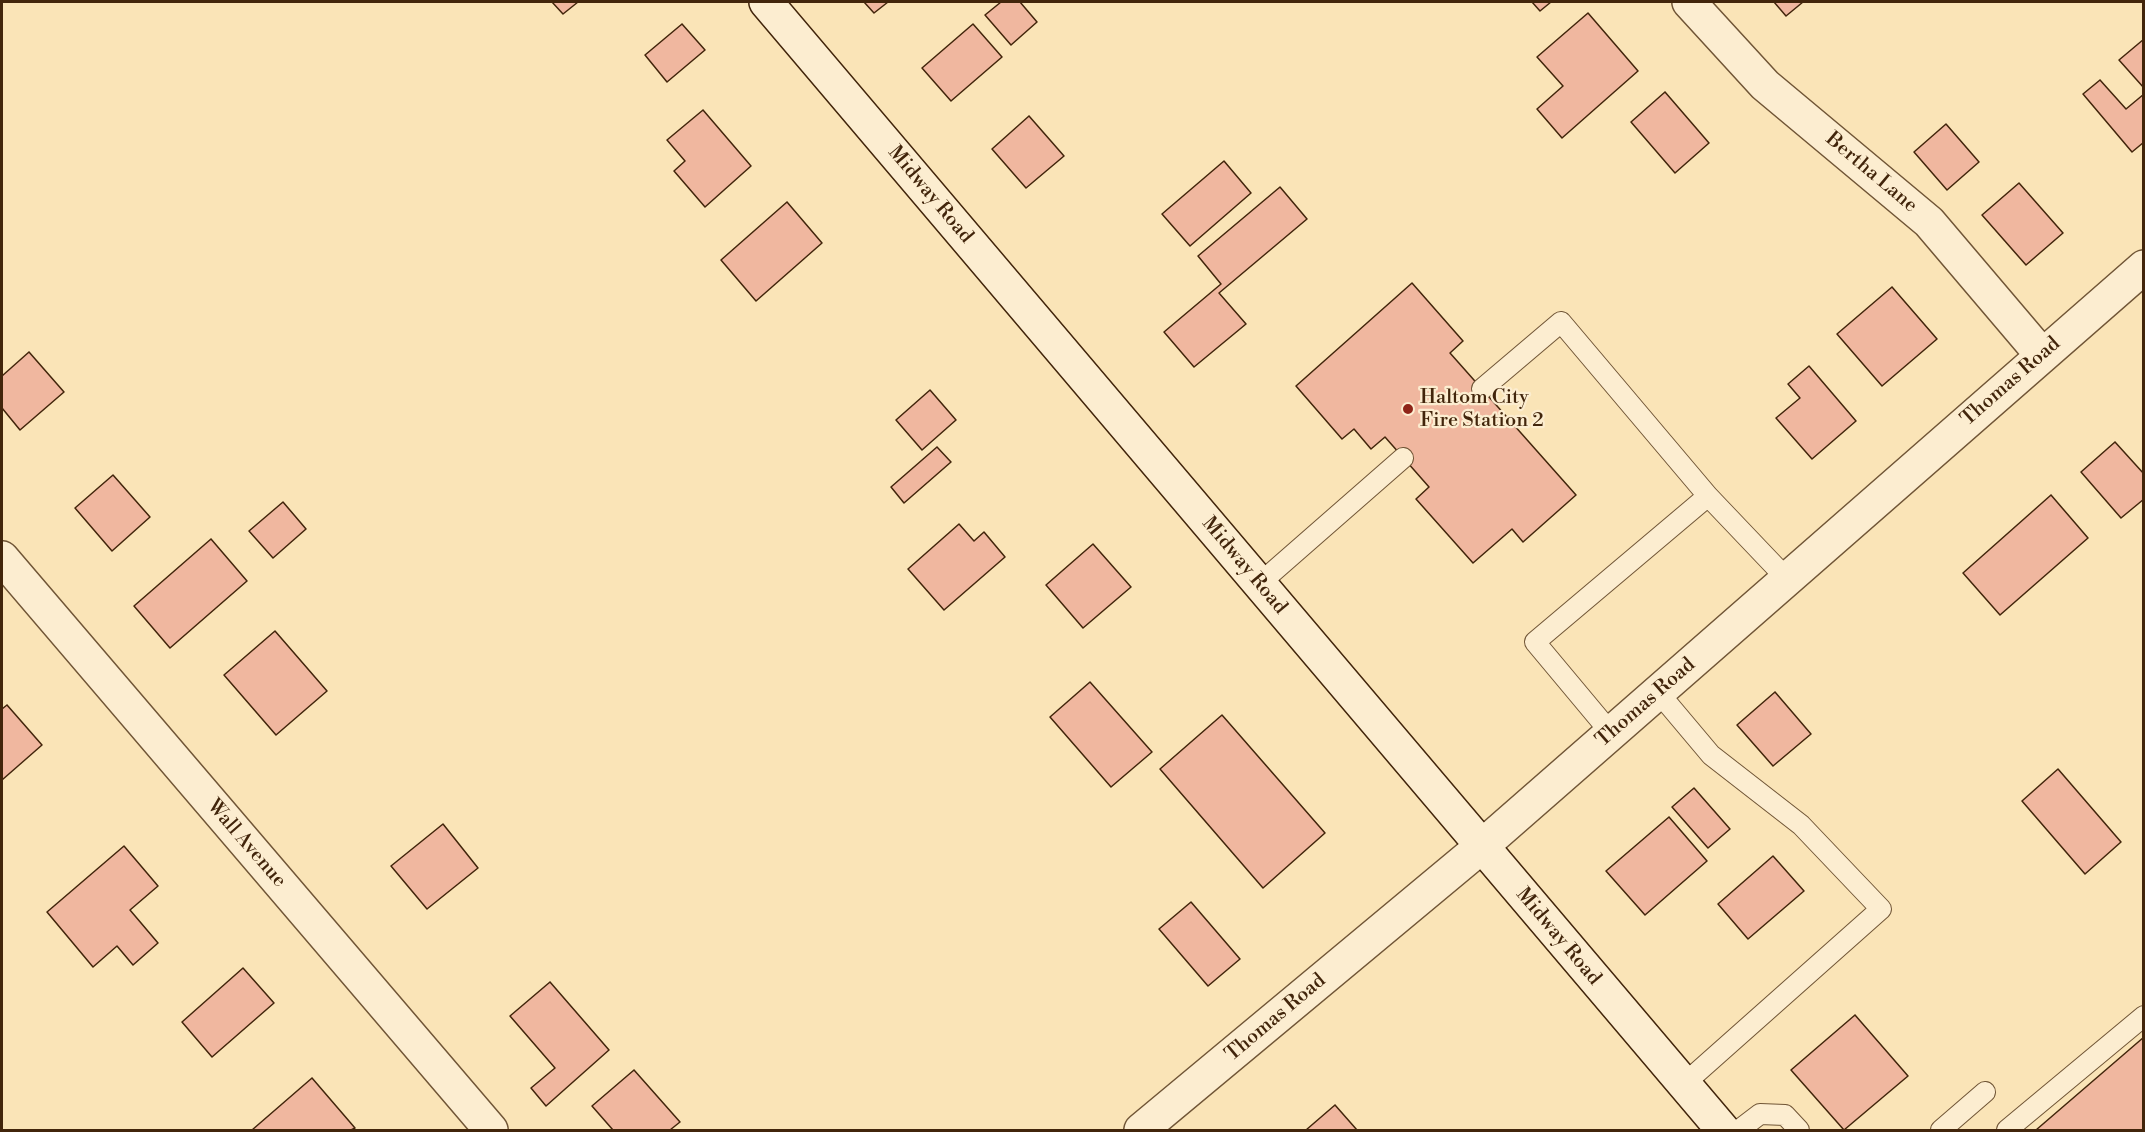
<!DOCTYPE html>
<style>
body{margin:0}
#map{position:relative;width:2145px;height:1132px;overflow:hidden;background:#fae4b7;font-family:"Libre Bodoni",serif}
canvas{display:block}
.frame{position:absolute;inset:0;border:3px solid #42250b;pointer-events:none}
</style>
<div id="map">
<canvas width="2145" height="1132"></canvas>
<div class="frame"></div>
</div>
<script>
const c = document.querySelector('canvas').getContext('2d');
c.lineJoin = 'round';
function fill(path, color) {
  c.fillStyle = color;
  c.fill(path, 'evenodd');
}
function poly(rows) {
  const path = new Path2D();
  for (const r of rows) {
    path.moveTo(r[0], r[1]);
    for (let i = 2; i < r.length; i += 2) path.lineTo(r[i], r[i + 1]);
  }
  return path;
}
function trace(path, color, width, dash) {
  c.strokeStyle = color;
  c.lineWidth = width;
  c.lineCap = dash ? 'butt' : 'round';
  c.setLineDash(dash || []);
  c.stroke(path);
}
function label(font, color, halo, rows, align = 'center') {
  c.font = font + ' "Libre Bodoni",serif';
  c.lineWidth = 4.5;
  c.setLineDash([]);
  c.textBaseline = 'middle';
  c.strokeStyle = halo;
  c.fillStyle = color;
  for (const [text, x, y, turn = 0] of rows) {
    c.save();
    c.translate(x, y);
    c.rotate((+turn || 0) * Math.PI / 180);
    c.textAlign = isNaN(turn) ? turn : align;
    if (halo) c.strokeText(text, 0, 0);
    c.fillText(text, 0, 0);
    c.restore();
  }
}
const building = poly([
 [552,2,578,2,563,14,552,2],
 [864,2,888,2,874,13,864,2],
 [1001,2,1020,2,1037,22,1011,45,985,15,1001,2],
 [1532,2,1551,2,1540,11,1532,2],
 [1774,2,1803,2,1786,16,1774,2],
 [1588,13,1638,71,1562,138,1537,109,1563,86,1537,57,1588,13],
 [682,24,705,50,667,82,645,55,682,24],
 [973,24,1002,57,951,101,922,68,973,24],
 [2144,39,2144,88,2119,60,2144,39],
 [2100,80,2126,109,2144,94,2144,142,2132,152,2083,94,2100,80],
 [1665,92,1709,143,1675,173,1631,122,1665,92],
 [703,110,751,166,705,207,674,171,685,161,667,140,703,110],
 [1029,116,1064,156,1026,188,992,149,1029,116],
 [1946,124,1979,162,1947,190,1914,152,1946,124],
 [1224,161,1251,193,1190,246,1162,214,1224,161],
 [2019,183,2063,233,2026,265,1982,215,2019,183],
 [1280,187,1307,219,1219,293,1246,324,1194,367,1164,332,1221,284,1198,256,1280,187],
 [787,202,822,243,756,301,721,260,787,202],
 [1412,283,1463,341,1450,353,1576,495,1523,542,1512,529,1473,563,1416,499,1429,487,1385,437,1371,449,1354,429,1342,439,1296,386,1412,283],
 [1892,287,1937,339,1882,386,1837,334,1892,287],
 [29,352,64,392,20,430,2,408,2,376,29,352],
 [1809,366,1856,421,1812,459,1776,418,1800,398,1788,384,1809,366],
 [930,390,956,420,922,450,896,420,930,390],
 [2115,442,2144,474,2144,499,2121,518,2081,472,2115,442],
 [937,447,951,462,904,503,891,487,937,447],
 [113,475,150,517,112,551,75,508,113,475],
 [2051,495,2088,538,2000,615,1963,573,2051,495],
 [283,502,306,529,273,558,249,531,283,502],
 [959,524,974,541,984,532,1005,557,944,610,908,569,959,524],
 [211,539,247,581,170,648,134,606,211,539],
 [1093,544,1131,587,1083,628,1046,585,1093,544],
 [275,631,327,691,276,735,224,675,275,631],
 [1090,682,1152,752,1111,787,1050,717,1090,682],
 [1775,692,1811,734,1773,766,1737,725,1775,692],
 [7,705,42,745,2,780,2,709,7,705],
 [1222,715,1325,833,1263,888,1160,769,1222,715],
 [2058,769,2121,842,2085,874,2022,801,2058,769],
 [1694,788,1730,829,1708,848,1672,807,1694,788],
 [1669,817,1707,861,1645,915,1606,871,1669,817],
 [443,824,478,868,427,909,391,866,443,824],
 [124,846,158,886,130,910,158,943,133,965,117,946,93,967,47,912,124,846],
 [1773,856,1804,891,1748,939,1718,904,1773,856],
 [1191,902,1240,959,1208,986,1159,929,1191,902],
 [243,968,274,1003,212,1057,182,1022,243,968],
 [550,982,609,1050,546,1106,531,1088,555,1068,510,1016,550,982],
 [1855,1015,1908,1076,1844,1130,1791,1070,1855,1015],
 [2144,1037,2144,1130,2036,1130,2144,1037],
 [634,1070,680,1122,670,1130,613,1130,592,1106,634,1070],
 [312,1078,355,1128,351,1130,252,1130,312,1078],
 [1335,1105,1357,1130,1306,1130,1335,1105]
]);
const service = poly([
 [1482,389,1561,322,1708,496],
 [1259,584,1403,458],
 [1658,692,1711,755,1801,825,1881,909,1684,1084],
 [1611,733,1535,642,1708,496,1787,579],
 [1739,1130,1760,1114,1785,1115,1799,1130],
 [1941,1130,1985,1092],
 [2007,1130,2144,1016]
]);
const minor = poly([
 [1689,2,1765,85,1929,222,2042,355],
 [2,558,491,1130],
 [1141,1130,1481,847,2144,267]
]);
const secondary = poly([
 [766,2,1723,1130]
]);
const markers = [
 [1408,409,6,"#8f2418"]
];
const streetNames = [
 ["Bertha Lane",1871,173,40],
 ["Midway Road",930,195,50],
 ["Thomas Road",2011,382,-41],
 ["Midway Road",1244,566,50],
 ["Thomas Road",1646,703,-41],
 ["Wall Avenue",246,844,49],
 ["Midway Road",1558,937,50],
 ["Thomas Road",1276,1018,-40]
];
const poiNames = [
 ["Haltom City",1420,398],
 ["Fire Station 2",1420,421]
];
fill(building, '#f0b79f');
trace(building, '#42250b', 1.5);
trace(service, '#705536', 22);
trace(minor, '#705536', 36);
trace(secondary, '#42250b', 36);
trace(service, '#fcedd0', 20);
trace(minor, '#fcedd0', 33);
trace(secondary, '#fcedd0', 33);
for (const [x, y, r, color] of markers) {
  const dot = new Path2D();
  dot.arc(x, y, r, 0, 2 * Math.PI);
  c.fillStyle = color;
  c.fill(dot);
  trace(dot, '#fcedd0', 2);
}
label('20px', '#42250b', '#fcedd0', streetNames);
label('20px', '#42250b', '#fcedd0', poiNames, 'left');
</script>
